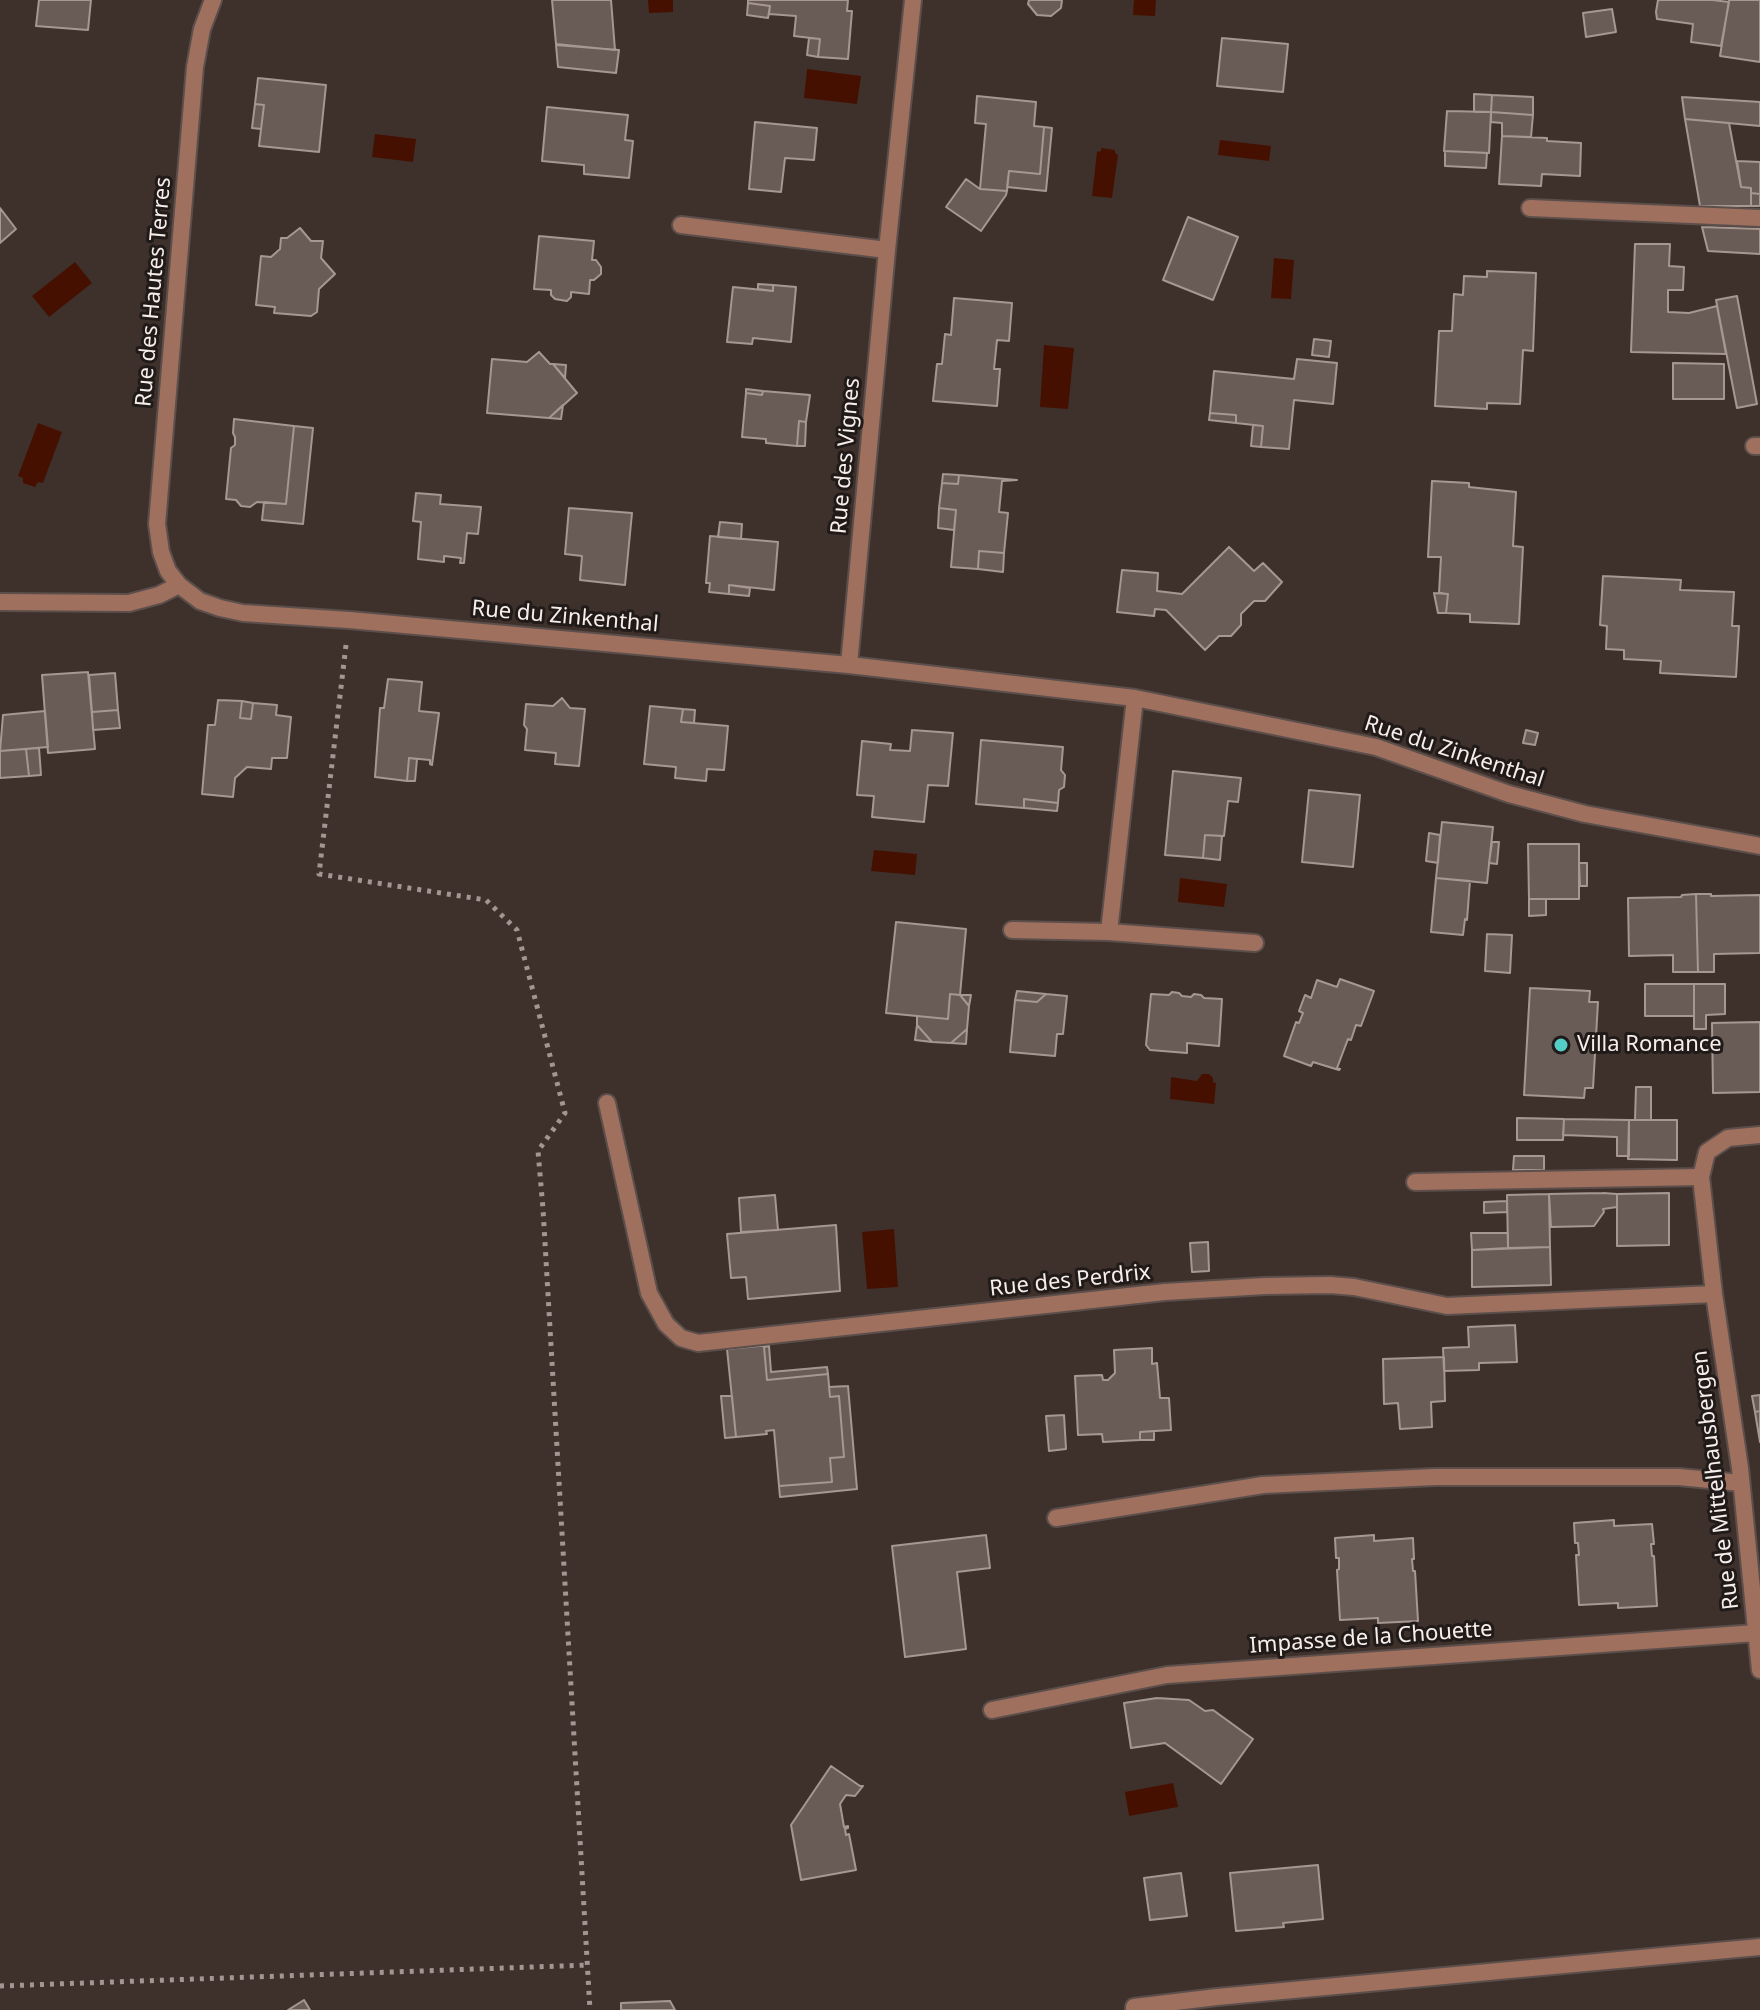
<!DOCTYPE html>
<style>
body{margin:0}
canvas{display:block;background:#3e312c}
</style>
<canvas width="1760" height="2010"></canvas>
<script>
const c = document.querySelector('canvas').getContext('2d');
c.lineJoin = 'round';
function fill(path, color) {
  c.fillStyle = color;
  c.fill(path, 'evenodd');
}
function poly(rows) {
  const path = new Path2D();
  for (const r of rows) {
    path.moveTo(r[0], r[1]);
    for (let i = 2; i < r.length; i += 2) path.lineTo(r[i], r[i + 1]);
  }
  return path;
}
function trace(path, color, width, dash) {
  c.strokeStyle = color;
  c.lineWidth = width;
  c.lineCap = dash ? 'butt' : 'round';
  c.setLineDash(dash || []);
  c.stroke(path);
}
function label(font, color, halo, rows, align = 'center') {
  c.font = font + ' "Noto Sans",sans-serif';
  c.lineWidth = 6;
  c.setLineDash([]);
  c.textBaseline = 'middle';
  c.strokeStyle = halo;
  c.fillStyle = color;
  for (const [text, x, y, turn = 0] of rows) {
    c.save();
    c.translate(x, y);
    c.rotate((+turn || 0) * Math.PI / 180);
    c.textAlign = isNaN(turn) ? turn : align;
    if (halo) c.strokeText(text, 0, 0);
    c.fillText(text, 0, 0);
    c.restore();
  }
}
const water = poly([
 [648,0,673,0,673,12,649,13],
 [1134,0,1156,0,1155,16,1133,15],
 [807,69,861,76,857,104,804,98],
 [375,134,416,139,413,162,372,157],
 [1220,140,1271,146,1269,161,1218,155],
 [1101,148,1115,150,1115,153,1118,155,1112,198,1092,196,1097,152,1101,151],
 [1274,258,1294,260,1291,299,1271,298],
 [75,262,92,283,49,317,32,296],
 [1044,345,1074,348,1068,409,1040,407],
 [38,423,62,432,43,483,38,482,35,487,23,483,23,478,18,476],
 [874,850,917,854,915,875,871,871],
 [1180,878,1227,884,1224,907,1178,902],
 [1202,1074,1209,1074,1213,1078,1213,1082,1216,1083,1214,1104,1170,1099,1171,1077,1197,1081],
 [894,1229,898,1287,867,1289,862,1232],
 [1173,1783,1178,1807,1129,1816,1125,1792]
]);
const building = poly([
 [39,0,91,0,88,30,36,26,39,0],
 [552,0,611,0,615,50,556,44,552,0],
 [748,0,848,0,847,11,852,11,848,59,818,57,820,39,794,36,796,16,769,14,770,6,748,3,748,0],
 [1029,0,1062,0,1061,8,1051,16,1037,15,1028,4,1029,0],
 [1658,0,1712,0,1729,2,1721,46,1691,42,1693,24,1657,19,1656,12,1658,0],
 [1729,0,1760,0,1760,62,1720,56,1729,0],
 [748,3,770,6,768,18,747,15,748,3],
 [1612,9,1616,32,1586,37,1583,13,1612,9],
 [809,38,820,39,818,57,807,55,809,38],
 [1222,38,1288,44,1283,92,1217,86,1222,38],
 [556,45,619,50,616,73,558,67,556,45],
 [258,78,326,85,319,152,259,146,264,105,255,104,258,78],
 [1474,94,1492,95,1491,112,1474,112,1474,94],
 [1492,95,1533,97,1533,115,1491,112,1492,95],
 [977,96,1036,102,1034,126,1044,127,1040,174,1009,171,1007,191,980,189,986,124,975,123,977,96],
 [1682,97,1760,102,1760,126,1685,119,1682,97],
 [255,104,264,105,261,129,252,128,255,104],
 [547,107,628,115,625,140,633,141,629,178,584,174,584,165,542,161,547,107],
 [1447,111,1491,112,1489,153,1444,151,1447,111],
 [1491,112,1533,115,1531,137,1502,136,1502,123,1491,122,1491,112],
 [1685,119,1729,123,1741,187,1751,188,1751,206,1700,206,1685,119],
 [755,122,817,128,814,160,785,158,781,192,749,189,755,122],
 [1044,127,1052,128,1046,191,1007,187,1009,171,1040,174,1044,127],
 [1502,136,1547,138,1547,141,1581,143,1580,176,1542,174,1541,186,1499,184,1502,136],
 [1445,151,1487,153,1486,168,1445,166,1445,151],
 [1737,161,1760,162,1760,194,1751,193,1751,188,1741,187,1737,161],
 [966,179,980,189,1007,191,1006,195,981,231,946,207,966,179],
 [1751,193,1760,194,1760,206,1751,206,1751,193],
 [0,208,16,229,0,243,0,208],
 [1188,217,1238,237,1213,300,1163,280,1188,217],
 [1702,227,1760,229,1760,254,1708,251,1702,227],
 [300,228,311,241,323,241,321,258,335,274,319,289,317,312,311,316,274,313,275,307,256,305,261,256,271,257,280,249,281,238,287,238,300,228],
 [539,236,594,241,592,260,596,260,601,267,601,274,594,280,590,280,589,294,571,292,571,297,567,301,555,299,551,295,551,290,534,289,539,236],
 [1635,244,1670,244,1669,266,1684,267,1683,290,1668,290,1668,312,1689,313,1717,306,1726,354,1631,352,1635,244],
 [1487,271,1536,273,1533,351,1523,350,1520,404,1487,403,1487,409,1435,406,1439,331,1452,331,1454,294,1463,295,1464,276,1487,277,1487,271],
 [758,284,773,285,773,291,758,289,758,284],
 [773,285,796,287,791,342,753,338,752,344,727,342,733,287,773,291,773,285],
 [1737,296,1757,404,1737,408,1716,300,1737,296],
 [954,298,1012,303,1009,341,997,340,994,369,1000,369,997,406,933,401,937,364,942,364,945,334,951,335,954,298],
 [1314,339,1331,341,1329,357,1312,355,1314,339],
 [539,352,550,364,553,364,577,393,549,418,487,413,492,359,527,362,539,352],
 [1297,359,1337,363,1333,404,1294,400,1289,449,1261,447,1263,426,1236,423,1236,415,1210,413,1214,371,1294,379,1297,359],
 [1673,363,1724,364,1724,399,1673,399,1673,363],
 [553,364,566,365,565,378,553,364],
 [746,389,763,391,762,395,746,393,746,389],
 [763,391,810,395,806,422,799,421,797,446,766,443,766,439,742,437,746,393,762,395,763,391],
 [563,405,561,419,549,418,563,405],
 [1210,413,1236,415,1236,423,1209,420,1210,413],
 [234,419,294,426,286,504,257,502,250,507,241,506,236,500,226,499,231,448,235,445,235,437,233,433,234,419],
 [799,421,806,422,805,446,797,446,799,421],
 [1253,425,1263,426,1261,447,1251,446,1253,425],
 [294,426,313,428,303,524,262,520,264,502,286,504,294,426],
 [943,474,959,475,958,484,942,483,943,474],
 [959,475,1017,480,1002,481,999,512,1008,513,1004,553,979,551,978,569,951,567,956,510,939,508,942,483,958,484,959,475],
 [1432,481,1469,483,1469,487,1516,492,1513,546,1523,547,1519,624,1470,622,1470,614,1446,613,1448,594,1439,593,1441,557,1428,557,1432,481],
 [416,493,441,495,440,504,481,507,478,534,467,533,464,563,460,563,461,558,444,556,444,562,418,559,421,522,413,521,416,493],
 [569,508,632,513,625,585,580,580,582,556,565,554,569,508],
 [939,508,956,510,954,530,938,528,939,508],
 [720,522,742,524,741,539,718,537,720,522],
 [710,536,778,542,774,590,729,585,729,594,709,592,710,583,706,583,710,536],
 [1229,547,1254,571,1263,563,1282,582,1265,601,1254,601,1241,614,1241,625,1231,636,1219,636,1205,650,1166,610,1155,609,1154,616,1117,612,1122,570,1158,573,1157,591,1182,594,1229,547],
 [979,551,1004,553,1003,572,978,569,979,551],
 [1603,576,1681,580,1680,590,1734,592,1732,626,1739,626,1736,677,1660,673,1661,661,1624,659,1624,650,1606,649,1607,626,1600,625,1603,576],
 [729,585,750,588,749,596,729,594,729,585],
 [1434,593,1448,594,1446,613,1438,613,1434,593],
 [88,672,95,749,48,753,42,675,88,672],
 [115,673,118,710,92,712,89,675,115,673],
 [388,679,422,682,419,711,439,713,432,765,430,764,430,760,409,758,407,781,375,777,380,708,384,708,388,679],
 [562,698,570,708,585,709,579,766,555,764,556,753,525,750,527,729,524,725,526,704,553,706,562,698],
 [218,700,242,701,240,718,251,719,253,703,277,705,276,715,291,717,287,758,272,758,271,769,247,767,235,778,233,797,202,794,208,725,215,725,218,700],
 [242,701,253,703,251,719,240,718,242,701],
 [650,706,683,709,681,722,728,726,724,770,707,769,706,781,675,778,676,767,644,764,650,706],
 [683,709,695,710,694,723,681,722,683,709],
 [118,710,120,728,93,730,92,712,118,710],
 [45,711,48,747,0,751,3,715,45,711],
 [912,730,953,733,948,786,928,785,924,822,872,817,874,796,857,795,862,741,891,744,890,750,910,751,912,730],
 [1526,730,1538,733,1535,745,1523,743,1526,730],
 [981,740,1063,747,1061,770,1065,775,1064,787,1059,790,1058,803,1024,799,1024,808,976,804,981,740],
 [39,748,41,775,29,776,26,749,39,748],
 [26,749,29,776,0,778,0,751,26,749],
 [409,758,417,759,415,781,407,781,409,758],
 [1173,771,1241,778,1238,802,1228,801,1224,836,1205,835,1203,858,1165,855,1173,771],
 [1309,790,1360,795,1353,867,1302,862,1309,790],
 [1024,799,1058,803,1057,811,1024,808,1024,799],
 [1442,822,1493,827,1487,883,1436,878,1442,822],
 [1429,833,1440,835,1438,863,1426,861,1429,833],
 [1205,835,1222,836,1220,860,1203,858,1205,835],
 [1492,842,1499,842,1497,864,1489,863,1492,842],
 [1528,844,1579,844,1579,899,1529,899,1528,844],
 [1579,863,1587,863,1587,886,1580,886,1579,863],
 [1436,878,1470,881,1467,920,1465,919,1463,935,1431,932,1436,878],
 [1696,894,1711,894,1711,896,1760,895,1760,953,1714,954,1714,972,1698,972,1696,894],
 [1696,894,1698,972,1673,972,1673,955,1629,956,1628,898,1681,897,1682,895,1696,894],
 [1529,899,1546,899,1546,915,1529,916,1529,899],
 [896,922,966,929,960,995,950,994,948,1019,886,1013,896,922],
 [1487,934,1512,935,1510,973,1485,971,1487,934],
 [1340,979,1374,991,1361,1026,1356,1025,1351,1040,1348,1039,1337,1068,1340,1069,1339,1070,1313,1062,1311,1066,1284,1056,1296,1022,1299,1023,1303,1013,1299,1011,1305,995,1311,998,1317,980,1337,987,1340,979],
 [1645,984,1694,984,1694,1016,1645,1016,1645,984],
 [1694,984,1725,984,1725,1014,1706,1015,1706,1029,1694,1029,1694,984],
 [1530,988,1590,991,1589,1002,1598,1002,1593,1088,1585,1088,1584,1098,1524,1095,1530,988],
 [1017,991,1046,994,1037,1002,1015,1000,1017,991],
 [1172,992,1179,993,1182,996,1191,997,1194,994,1201,995,1204,998,1222,999,1219,1046,1187,1043,1187,1053,1150,1050,1146,1045,1151,994,1169,995,1172,992],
 [950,994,960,995,969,1006,967,1029,951,1043,932,1042,917,1025,917,1016,948,1019,950,994],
 [1046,994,1067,996,1063,1034,1057,1034,1055,1056,1010,1052,1015,1000,1037,1002,1046,994],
 [960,995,971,995,969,1006,960,995],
 [1760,1022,1760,1092,1713,1093,1712,1023,1760,1022],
 [917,1025,932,1042,915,1040,917,1025],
 [967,1029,966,1044,951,1043,967,1029],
 [1636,1087,1651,1087,1651,1120,1635,1120,1636,1087],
 [1517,1118,1564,1119,1563,1140,1517,1140,1517,1118],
 [1564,1119,1629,1120,1629,1156,1617,1156,1617,1137,1563,1135,1564,1119],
 [1629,1120,1677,1120,1677,1160,1628,1159,1629,1120],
 [1514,1156,1544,1156,1544,1170,1513,1170,1514,1156],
 [1603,1193,1617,1194,1617,1207,1603,1209,1604,1212,1594,1226,1551,1227,1549,1194,1603,1193],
 [1669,1193,1669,1245,1617,1246,1617,1194,1669,1193],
 [1549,1194,1550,1247,1508,1248,1507,1195,1549,1194],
 [775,1195,778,1230,741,1232,739,1198,775,1195],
 [1507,1201,1507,1212,1484,1213,1484,1202,1507,1201],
 [836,1225,840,1291,748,1299,746,1277,731,1278,727,1234,836,1225],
 [1471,1233,1508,1233,1508,1248,1472,1250,1471,1233],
 [1208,1242,1209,1271,1192,1272,1190,1243,1208,1242],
 [1550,1247,1551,1285,1472,1287,1472,1250,1550,1247],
 [1515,1325,1517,1362,1479,1363,1479,1370,1444,1371,1443,1348,1469,1347,1468,1327,1515,1325],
 [769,1345,764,1347,767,1380,828,1374,830,1397,839,1396,844,1457,830,1458,832,1482,779,1486,774,1430,766,1431,767,1434,736,1437,727,1349,769,1345],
 [769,1346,771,1372,827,1367,828,1374,767,1380,764,1347,769,1346],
 [1152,1348,1152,1364,1157,1363,1160,1398,1169,1398,1171,1430,1140,1432,1140,1440,1103,1442,1102,1434,1078,1435,1075,1376,1102,1375,1103,1380,1108,1380,1115,1373,1114,1350,1152,1348],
 [1444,1357,1445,1401,1431,1402,1432,1427,1400,1429,1398,1403,1384,1404,1383,1359,1444,1357],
 [848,1386,857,1489,780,1497,779,1486,832,1482,830,1458,844,1457,839,1396,830,1397,829,1387,848,1386],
 [1760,1395,1760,1411,1755,1412,1752,1396,1760,1395],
 [721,1396,732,1396,736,1437,725,1438,721,1396],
 [1760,1411,1760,1442,1755,1412,1760,1411],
 [1064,1415,1066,1449,1049,1451,1046,1416,1064,1415],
 [1154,1431,1154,1440,1140,1440,1140,1432,1154,1431],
 [1614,1520,1614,1526,1652,1524,1654,1544,1651,1544,1652,1556,1654,1556,1657,1606,1618,1608,1618,1603,1579,1605,1576,1555,1579,1555,1578,1543,1575,1543,1574,1523,1614,1520],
 [986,1535,990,1568,957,1572,966,1649,905,1657,892,1546,986,1535],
 [1374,1535,1374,1541,1413,1538,1414,1559,1412,1559,1413,1571,1415,1571,1418,1621,1378,1623,1378,1618,1340,1620,1337,1570,1339,1569,1339,1558,1336,1558,1335,1538,1374,1535],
 [1157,1698,1189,1700,1205,1711,1213,1710,1253,1739,1221,1784,1165,1743,1131,1748,1124,1703,1157,1698],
 [831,1766,860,1786,863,1786,855,1796,846,1795,840,1804,844,1827,848,1826,848,1828,845,1829,846,1835,849,1834,856,1870,801,1880,791,1825,831,1766],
 [1318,1865,1323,1919,1283,1923,1284,1927,1236,1931,1230,1873,1318,1865],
 [1181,1873,1187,1916,1150,1920,1144,1878,1181,1873],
 [304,2000,310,2010,288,2010,304,2000],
 [670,2001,675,2010,621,2010,621,2003,670,2001]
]);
const path = poly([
 [346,645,319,874,486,900,517,930,565,1113,538,1151,543,1209,590,2010],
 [0,1986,589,1965]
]);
const service = poly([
 [1530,208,1760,218],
 [1754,446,1760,446],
 [1415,1182,1701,1177],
 [1056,1518,1263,1485,1435,1477,1679,1477,1741,1483],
 [1134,2010,1134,2007,1217,1997,1760,1947]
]);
const minor = poly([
 [213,0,202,29,195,67,157,524,161,552,168,571,179,585,200,601,220,608,243,613,349,620,849,665,1135,698,1376,747,1509,794,1585,814,1760,846],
 [681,225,887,250],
 [0,602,129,603,159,595,179,585],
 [849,665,887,250,913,0],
 [1012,930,1109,932,1135,698],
 [1109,932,1255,943],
 [607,1103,649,1293,666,1324,681,1338,698,1343,1165,1292,1265,1286,1330,1285,1354,1287,1447,1306,1714,1294],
 [1760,1135,1728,1138,1707,1152,1701,1177,1714,1294,1740,1468,1760,1670],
 [992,1710,1167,1675,1756,1633]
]);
const markers = [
 [1561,1045,8,"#54cdc7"]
];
const streetNames = [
 ["Rue des Hautes Terres",154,292,-85],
 ["Rue des Vignes",846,456,-85],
 ["Rue du Zinkenthal",565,617,5],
 ["Rue du Zinkenthal",1454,752,18],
 ["Rue des Perdrix",1070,1281,-6],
 ["Rue de Mittelhausbergen",1716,1480,-97],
 ["Impasse de la Chouette",1371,1638,-4]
];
const poiNames = [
 ["Villa Romance",1577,1045]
];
fill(water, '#451000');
fill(building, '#695b56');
trace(building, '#a79791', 2);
trace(service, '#5c4f4b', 20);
trace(minor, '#5c4f4b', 20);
trace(path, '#a19692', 5, [4, 6]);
trace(service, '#a0705f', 16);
trace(minor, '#a0705f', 16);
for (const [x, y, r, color] of markers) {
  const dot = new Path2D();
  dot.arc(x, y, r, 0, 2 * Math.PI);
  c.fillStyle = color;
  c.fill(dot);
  trace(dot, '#201a18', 3);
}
label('22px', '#f7eeeb', '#201a18', streetNames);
label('22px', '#f7eeeb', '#201a18', poiNames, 'left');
</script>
